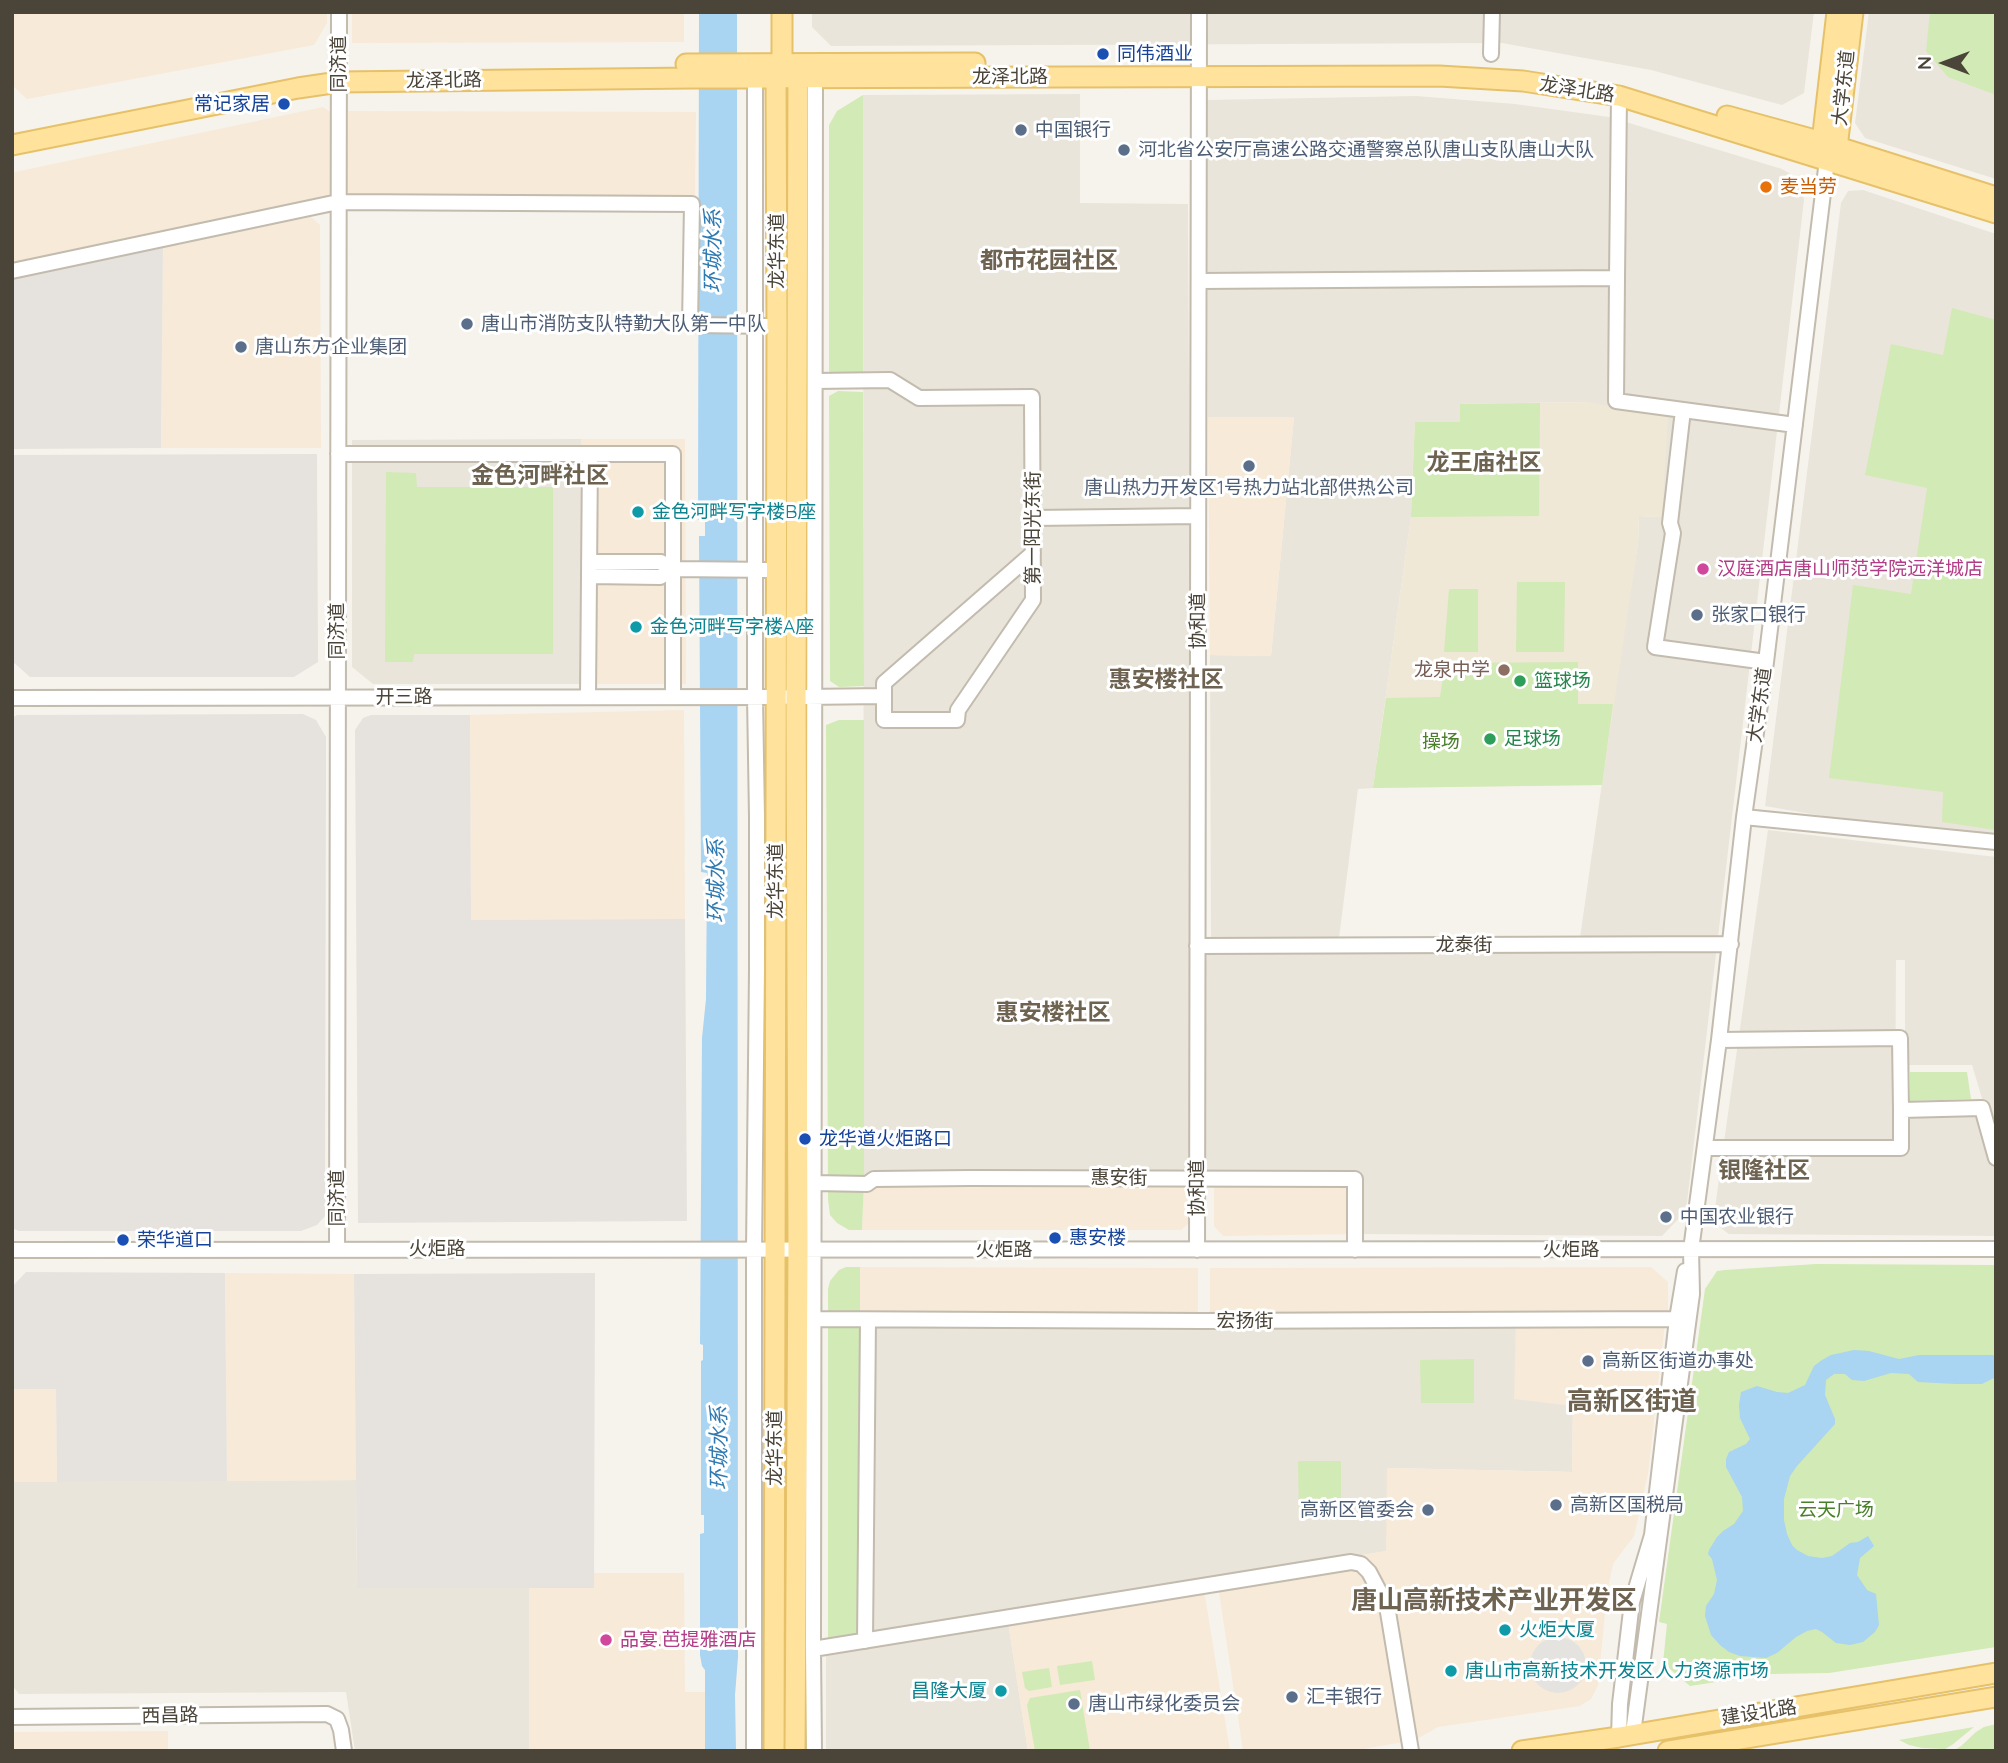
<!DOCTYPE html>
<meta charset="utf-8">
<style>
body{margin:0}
#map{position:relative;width:2008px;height:1763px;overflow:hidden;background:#f6f3ec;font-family:Quicksand,sans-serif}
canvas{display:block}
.frame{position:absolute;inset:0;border:14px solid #4b4439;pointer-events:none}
.north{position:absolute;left:1910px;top:28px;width:70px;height:70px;-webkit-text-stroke:5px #fff;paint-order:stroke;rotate:270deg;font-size:19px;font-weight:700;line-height:28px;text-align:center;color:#4b4439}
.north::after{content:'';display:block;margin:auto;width:24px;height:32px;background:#4b4439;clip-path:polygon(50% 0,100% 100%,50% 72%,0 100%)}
</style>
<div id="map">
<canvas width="2008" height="1763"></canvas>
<div class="frame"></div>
<div class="north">N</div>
</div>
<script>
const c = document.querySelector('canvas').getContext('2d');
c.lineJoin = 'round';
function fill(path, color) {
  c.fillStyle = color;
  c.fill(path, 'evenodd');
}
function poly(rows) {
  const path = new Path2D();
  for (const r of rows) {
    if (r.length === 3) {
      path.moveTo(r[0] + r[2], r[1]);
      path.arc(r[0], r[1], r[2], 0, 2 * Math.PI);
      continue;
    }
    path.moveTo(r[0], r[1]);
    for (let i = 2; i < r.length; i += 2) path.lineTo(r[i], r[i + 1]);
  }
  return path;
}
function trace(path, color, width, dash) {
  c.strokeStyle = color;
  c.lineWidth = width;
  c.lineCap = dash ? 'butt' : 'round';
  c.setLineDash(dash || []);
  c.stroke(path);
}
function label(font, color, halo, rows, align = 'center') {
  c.font = font + ' Quicksand,"Noto Sans SC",sans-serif';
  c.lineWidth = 6;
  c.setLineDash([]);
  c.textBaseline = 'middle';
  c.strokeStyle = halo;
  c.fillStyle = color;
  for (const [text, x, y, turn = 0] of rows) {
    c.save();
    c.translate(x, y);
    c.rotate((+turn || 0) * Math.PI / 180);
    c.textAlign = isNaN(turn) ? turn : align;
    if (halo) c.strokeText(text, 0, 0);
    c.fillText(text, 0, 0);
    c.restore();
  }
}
const residential = poly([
 [812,12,1814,12,1804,93,1782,105,1651,70,1502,43,831,46,812,27],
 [1869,12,1996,12,1996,179,1865,138,1855,123],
 [1080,94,1080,203,1188,204,1192,939,1211,938,1210,655,1271,656,1294,417,1208,417,1207,100,1416,96,1515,104,1609,117,1782,169,1792,175,1801,186,1804,200,1686,1211,1662,1236,1359,1234,1358,1179,864,1180,863,95],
 [1587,402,1661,517,1639,516,1638,543,1622,642,1580,938,1339,938,1358,789,1373,788,1411,517,1415,422,1460,422,1460,404],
 [1863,190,1996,234,1996,846,1765,806,1841,203,1848,191],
 [581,439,582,684,373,684,352,667,352,440],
 [1768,830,1996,857,1996,1236,1729,1234,1717,1225,1714,1217,1723,1148,1900,1148,1901,1110,1984,1105,1972,1065,1905,1065,1905,960,1896,960,1895,1142,1724,1142],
 [1516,1320,1573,1406,1572,1472,1387,1468,1387,1551,868,1636,865,1322],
 [356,1480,357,1588,529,1588,529,1751,355,1751,346,1692,19,1694,12,1685,12,1482],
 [1008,1622,1028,1751,826,1751,826,1653]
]);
const commercial = poly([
 [12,12,327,12,327,23,314,45,27,99,12,85],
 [352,12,684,12,684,42,352,43],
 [323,107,332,113,331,197,12,263,12,175,15,172],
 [348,111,696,112,695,198,347,197],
 [311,217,320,225,321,448,161,448,163,247],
 [1208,417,1294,417,1271,656,1210,655],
 [581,439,685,439,686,684,582,684],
 [684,710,685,919,471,920,470,715],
 [1358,1178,1359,1234,1223,1236,1214,1226,1214,1179],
 [1195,1179,1195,1218,1181,1230,862,1230,864,1180],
 [860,1267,1198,1268,1198,1315,860,1315],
 [1651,1267,1668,1282,1668,1316,1210,1317,1210,1268],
 [225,1273,354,1274,356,1480,227,1481],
 [1516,1320,1665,1323,1648,1474,1634,1536,1613,1564,1607,1593,1598,1685,1591,1699,1580,1706,1438,1727,1415,1740,1352,1751,1243,1751,1217,1579,1386,1551,1387,1468,1572,1472,1573,1406,1514,1399],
 [12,1389,56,1389,57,1482,12,1482],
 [594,1573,684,1573,685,1692,705,1692,705,1751,529,1751,529,1588,594,1588],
 [1204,1590,1230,1751,1028,1751,1008,1622],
 [168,1731,168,1751,12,1751,12,1732]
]);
const industrial = poly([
 [163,247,161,448,12,449,12,277],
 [317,454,318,662,294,677,30,677,12,661,12,455],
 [303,714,316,720,326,737,325,1216,317,1225,301,1231,19,1231,12,1228,12,718,17,715],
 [371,715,470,715,471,920,685,919,687,1221,358,1223,355,730,363,718],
 [26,1272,225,1273,227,1481,57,1482,56,1389,12,1389,12,1287],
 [595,1273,594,1588,357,1588,354,1274]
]);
const education = poly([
 [1587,402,1668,417,1662,517,1639,516,1638,543,1602,785,1373,788,1411,517,1415,422,1460,422,1460,404]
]);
const green = poly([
 [1930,12,1996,12,1996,95,1948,77,1926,51],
 [863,95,863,380,837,380,829,371,829,125,837,111],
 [1952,308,1996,320,1996,830,1942,822,1943,792,1829,778,1853,585,1911,594,1927,488,1865,475,1891,344,1943,355],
 [838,391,863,392,864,686,839,687,830,681,829,396],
 [1540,403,1539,516,1411,517,1415,422,1460,422,1460,404],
 [386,472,416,473,417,487,553,487,553,654,414,654,413,662,385,662],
 [1517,582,1565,582,1564,652,1516,652],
 [1449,589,1478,589,1478,652,1444,652],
 [1578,662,1578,704,1613,704,1602,785,1373,788,1386,698,1440,697,1445,663],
 [839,720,864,720,864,1180,862,1230,849,1230,837,1223,830,1215,828,1199,826,725],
 [1910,1072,1967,1072,1971,1099,1910,1101],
 [1816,1264,1996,1265,1996,1647,1829,1673,1769,1674,1690,1686,1663,1663,1667,1624,1659,1622,1705,1289,1717,1271,1725,1270],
 [846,1267,860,1267,860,1636,828,1642,828,1289,830,1281,839,1270],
 [1474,1359,1474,1403,1421,1403,1420,1360],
 [1298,1461,1341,1461,1341,1518,1299,1518],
 [1092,1661,1095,1680,1060,1685,1057,1666],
 [1049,1668,1052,1687,1029,1691,1025,1688,1022,1672],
 [1080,1690,1090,1751,1035,1751,1027,1705,1030,1698],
 [1996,1724,1996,1751,1953,1751,1961,1746,1976,1732,1984,1727],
 [1974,1727,1952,1745,1945,1749,1922,1748,1909,1745,1899,1740]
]);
const parking = poly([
 [1558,1665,28]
]);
const water = poly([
 [699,12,737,12,738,1657,735,1695,736,1751,705,1751,705,1670,702,1666,700,1655,700,1534,704,1533,704,1515,701,1515,701,1361,703,1360,703,1345,700,1344,702,1038,706,999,707,873,701,872,699,536,705,536,705,520,698,520],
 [1854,1350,1869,1351,1899,1359,1919,1355,1993,1355,1996,1357,1996,1377,1982,1384,1956,1384,1918,1382,1909,1374,1891,1373,1864,1381,1852,1380,1845,1374,1834,1374,1826,1380,1825,1395,1835,1419,1835,1424,1797,1466,1790,1476,1784,1499,1784,1520,1787,1534,1792,1545,1797,1550,1808,1556,1822,1558,1832,1556,1850,1543,1858,1542,1868,1536,1874,1546,1860,1558,1857,1575,1867,1590,1876,1594,1879,1625,1875,1632,1863,1642,1850,1645,1836,1643,1822,1632,1816,1629,1807,1631,1796,1637,1777,1653,1766,1658,1740,1656,1729,1652,1720,1645,1711,1635,1705,1616,1706,1606,1714,1594,1717,1580,1712,1559,1708,1554,1709,1550,1717,1537,1723,1531,1734,1524,1743,1511,1742,1497,1726,1467,1726,1459,1729,1452,1746,1444,1750,1439,1740,1418,1739,1405,1741,1392,1757,1386,1777,1392,1788,1393,1805,1385,1814,1366,1822,1360,1831,1355]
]);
const minor = poly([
 [1491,54,1492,12],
 [12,271,338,202,692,204,690,325,777,326],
 [1617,278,1616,401,1795,425],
 [1199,281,1617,278,1619,96],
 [1683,410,1670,523,1673,533,1655,647,1766,662],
 [338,454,673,454,673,697],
 [1033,518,1198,516],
 [589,562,661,562,673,569,776,570],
 [589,576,660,577,673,569],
 [884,696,884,683,1033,553],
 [588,697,590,455],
 [805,697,884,696,884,720,957,720,958,710,1033,600,1032,397,919,398,890,380,815,381],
 [12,698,784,697],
 [1744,817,1996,842],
 [1197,946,1731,944],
 [1719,1040,1900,1038,1901,1110],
 [1705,1148,1901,1148,1901,1110,1982,1108,1996,1158],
 [814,1183,867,1184,874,1179,970,1178,1355,1179,1355,1250],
 [12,1250,1996,1249],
 [337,1250,339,12],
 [1197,1250,1199,12],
 [813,1319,1202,1321,1677,1319],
 [865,1641,868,1320],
 [813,1649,1351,1562,1361,1564,1369,1572,1387,1606,1411,1751],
 [12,1717,327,1714,337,1719,341,1730,344,1751],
 [1633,1733,1692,1294,1691,1250,1719,1040,1744,817,1766,662,1827,160],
 [1619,1737,1620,1704,1632,1602,1652,1535,1677,1319,1685,1271],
 [754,1751,754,1250,757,970,757,817,755,697,755,78],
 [814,1751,813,1649,815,77]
]);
const major = poly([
 [686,64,975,63],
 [795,66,798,78,796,697,798,1250,795,1751],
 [1727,116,1822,142,1996,197],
 [12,145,298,88,339,82,692,78,1439,76,1523,81,1619,96,1996,213],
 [1825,152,1822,142,1837,12],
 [1831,155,1837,148,1853,12],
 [774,1751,777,326,776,78,782,63,782,12],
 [1522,1751,1619,1737,1996,1673],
 [1668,1751,1996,1697]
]);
const markers = [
 [1103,54,7,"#1a4fb4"],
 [284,104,7,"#1a4fb4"],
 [1021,130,7,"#5c6f8a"],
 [1124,150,7,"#5c6f8a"],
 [1766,187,7,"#e8710a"],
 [467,324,7,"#5c6f8a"],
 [241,347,7,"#5c6f8a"],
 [1249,466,7,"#5c6f8a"],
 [638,512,7,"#0f9aa8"],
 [1703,569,7,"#d1479c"],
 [1697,615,7,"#5c6f8a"],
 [636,627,7,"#0f9aa8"],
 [1504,670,7,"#8d6e63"],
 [1520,681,7,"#2e9e5b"],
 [1490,739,7,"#2e9e5b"],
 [805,1139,7,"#1a4fb4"],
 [1666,1217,7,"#5c6f8a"],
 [1055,1238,7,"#1a4fb4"],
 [123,1240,7,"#1a4fb4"],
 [1588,1361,7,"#5c6f8a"],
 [1556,1505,7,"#5c6f8a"],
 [1428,1510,7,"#5c6f8a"],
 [1505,1630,7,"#0f9aa8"],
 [606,1640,7,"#d1479c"],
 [1451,1671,7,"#0f9aa8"],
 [1001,1691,7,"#0f9aa8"],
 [1292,1697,7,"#5c6f8a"],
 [1074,1704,7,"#5c6f8a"]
];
const transitNames = [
 ["同伟酒业",1117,54],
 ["常记家居",270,104,"right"],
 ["龙华道火炬路口",819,1139],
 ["惠安楼",1069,1238],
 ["荣华道口",137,1240]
];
const streetNames = [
 ["同济道",339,64,-90],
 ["龙泽北路",1010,77],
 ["龙泽北路",444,81,-1],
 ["大学东道",1844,88,-84],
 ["龙泽北路",1577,90,9],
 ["龙华东道",777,251,-90],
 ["第一阳光东街",1033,528,-90],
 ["协和道",1198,621,-90],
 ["同济道",337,631,-90],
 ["开三路",404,697],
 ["大学东道",1760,705,-82],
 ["龙华东道",776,881,-90],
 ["龙泰街",1464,945],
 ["惠安街",1119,1178],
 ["协和道",1197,1188,-90],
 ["同济道",337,1198,-90],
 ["火炬路",437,1249],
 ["火炬路",1004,1250],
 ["火炬路",1571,1250],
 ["宏扬街",1245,1321],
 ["龙华东道",775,1448,-90],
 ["建设北路",1759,1713,-9],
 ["西昌路",170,1716,-1]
];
const serviceNames = [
 ["中国银行",1035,130],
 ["河北省公安厅高速公路交通警察总队唐山支队唐山大队",1138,150],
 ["唐山市消防支队特勤大队第一中队",481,324],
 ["唐山东方企业集团",255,347],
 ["唐山热力开发区1号热力站北部供热公司",1249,488,"center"],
 ["张家口银行",1711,615],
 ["中国农业银行",1680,1217],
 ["高新区街道办事处",1602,1361],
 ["高新区国税局",1570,1505],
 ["高新区管委会",1414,1510,"right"],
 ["汇丰银行",1306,1697],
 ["唐山市绿化委员会",1088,1704]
];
const foodNames = [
 ["麦当劳",1780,187]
];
const cultureNames = [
 ["金色河畔写字楼B座",652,512],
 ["金色河畔写字楼A座",650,627],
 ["火炬大厦",1519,1630],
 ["唐山市高新技术开发区人力资源市场",1465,1671],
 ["昌隆大厦",987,1691,"right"]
];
const hotelNames = [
 ["汉庭酒店唐山师范学院远洋城店",1717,569],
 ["品宴.芭提雅酒店",620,1640]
];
const educationNames = [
 ["龙泉中学",1490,670]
];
const leisureNames = [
 ["篮球场",1534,681],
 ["足球场",1504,739]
];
const parkNames = [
 ["操场",1441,742],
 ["云天广场",1836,1510]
];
const waterNames = [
 ["环城水系",714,251,-90],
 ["环城水系",717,881,-90],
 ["环城水系",720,1448,-90]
];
const quarterNames = [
 ["都市花园社区",1049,261],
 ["龙王庙社区",1484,463],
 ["金色河畔社区",540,476],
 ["惠安楼社区",1166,680],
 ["惠安楼社区",1053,1013],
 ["银隆社区",1764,1171]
];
const districtNames = [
 ["高新区街道",1632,1402],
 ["唐山高新技术产业开发区",1494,1601]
];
fill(residential, '#eae5da');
fill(commercial, '#f7ead8');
fill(industrial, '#e6e2dd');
fill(education, '#efe8d6');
fill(green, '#d2eab5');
fill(parking, '#e5e3e0');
fill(water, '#a9d4f2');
trace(minor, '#c2bbae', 18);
trace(major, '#e6c16a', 23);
trace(minor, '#fff', 14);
trace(major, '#ffe39c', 19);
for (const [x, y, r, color] of markers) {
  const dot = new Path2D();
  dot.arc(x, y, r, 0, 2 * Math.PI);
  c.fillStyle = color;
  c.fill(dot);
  trace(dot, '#fff', 2.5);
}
label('19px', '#164399', '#fff', transitNames, 'left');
label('19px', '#4b4439', '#fff', streetNames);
label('19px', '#4e5e75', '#fff', serviceNames, 'left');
label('19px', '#c56008', '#fff', foodNames, 'left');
label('19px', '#0d838f', '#fff', cultureNames, 'left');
label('19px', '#b23c85', '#fff', hotelNames, 'left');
label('19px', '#785e54', '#fff', educationNames, 'right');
label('19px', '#27864d', '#fff', leisureNames, 'left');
label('19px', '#4a7f2a', '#fff', parkNames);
label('italic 21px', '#2e7ab2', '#fff', waterNames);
label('bold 23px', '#6e6250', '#fff', quarterNames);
label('bold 26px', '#6e6250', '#fff', districtNames);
</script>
